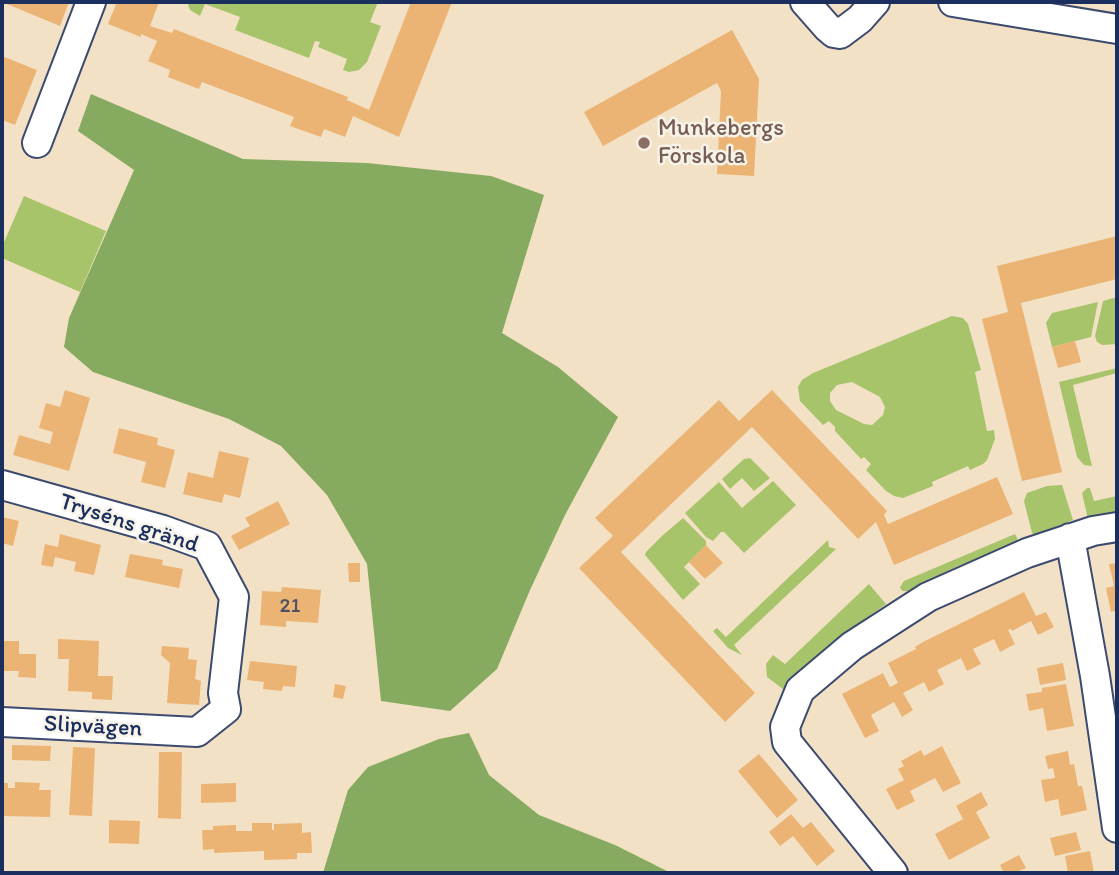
<!DOCTYPE html>
<meta charset="utf-8">
<style>
body{margin:0}
#map{position:relative;width:1119px;height:875px;overflow:hidden;background:#f3e1c6;font-family:Itim,sans-serif}
canvas{display:block}
.frame{position:absolute;inset:0;border:4px solid #1b2f5e;pointer-events:none}
</style>
<div id="map">
<canvas width="1119" height="875"></canvas>
<div class="frame"></div>
</div>
<script>
const c = document.querySelector('canvas').getContext('2d');
c.lineJoin = 'round';
function fill(path, color) {
  c.fillStyle = color;
  c.fill(path, 'evenodd');
}
function poly(rows) {
  const path = new Path2D();
  for (const r of rows) {
    path.moveTo(r[0], r[1]);
    for (let i = 2; i < r.length; i += 2) path.lineTo(r[i], r[i + 1]);
  }
  return path;
}
function trace(path, color, width, dash) {
  c.strokeStyle = color;
  c.lineWidth = width;
  c.lineCap = dash ? 'butt' : 'round';
  c.setLineDash(dash || []);
  c.stroke(path);
}
function label(font, color, halo, rows, align = 'center') {
  c.font = font + ' Itim,sans-serif';
  c.lineWidth = 5;
  c.setLineDash([]);
  c.textBaseline = 'middle';
  c.strokeStyle = halo;
  c.fillStyle = color;
  for (const [text, x, y, turn = 0] of rows) {
    c.save();
    c.translate(x, y);
    c.rotate((+turn || 0) * Math.PI / 180);
    c.textAlign = isNaN(turn) ? turn : align;
    if (halo) c.strokeText(text, 0, 0);
    c.fillText(text, 0, 0);
    c.restore();
  }
}
const green = poly([
 [187,2,378,2,370,22,381,26,367,62,359,70,349,72,343,70,347,59,318,47,320,42,315,41,309,58,235,30,240,17,205,4,200,16,190,10],
 [24,196,106,231,80,292,2,258,2,247],
 [1117,297,1117,344,1102,345,1097,342,1095,336,1103,301],
 [1098,302,1091,337,1052,347,1046,323,1052,313],
 [952,316,963,318,968,324,981,370,975,372,987,431,994,430,995,439,987,460,983,464,970,470,968,466,932,482,933,486,903,498,894,496,886,491,866,470,871,464,864,457,861,459,835,431,835,427,829,421,823,425,800,401,798,387,802,380,813,373],
 [852,382,880,397,885,407,883,415,872,425,864,424,836,410,830,401,830,393,837,385],
 [1117,368,1117,373,1073,385,1092,466,1084,465,1077,457,1059,382],
 [750,458,770,478,754,491,742,478,730,489,722,479,744,459],
 [773,481,796,505,744,553,724,532,721,532,713,541,706,537,685,513,719,482,742,508],
 [1062,485,1073,520,1035,535,1032,533,1024,501,1027,493,1047,486],
 [1087,488,1090,488,1094,501,1117,496,1117,513,1088,519,1082,493],
 [683,518,706,541,706,545,684,567,700,584,683,600,645,555,646,552,663,535],
 [1015,534,1019,542,956,567,908,591,902,591,900,587,904,581],
 [828,540,829,547,836,549,734,645,742,655,728,648,713,631,717,628,726,637],
 [869,584,886,604,831,643,808,663,787,689,783,689,767,677,766,664,773,655,785,664]
]);
const forest = poly([
 [91,94,243,159,367,163,491,176,544,195,502,333,558,367,618,417,565,515,530,590,497,669,450,711,381,701,367,564,327,495,281,446,229,419,93,372,64,347,69,318,134,170,78,131],
 [469,733,489,775,539,815,615,845,671,873,323,873,348,790,368,767,439,739]
]);
const building = poly([
 [2,2,69,2,60,26],
 [117,2,159,2,150,26,172,33,174,29,348,97,347,100,369,110,411,2,452,2,399,137,353,116,345,137,324,129,321,137,290,126,294,117,202,82,199,89,168,77,170,70,148,61,157,41,141,34,141,37,108,24],
 [732,30,759,79,754,176,717,174,721,91,717,83,603,146,584,112],
 [2,56,37,70,15,125,2,120],
 [1117,236,1117,279,1021,303,1062,472,1022,481,982,319,1008,312,997,266],
 [1075,341,1081,362,1058,368,1052,347],
 [65,390,90,398,69,471,13,455,19,435,50,444,53,432,39,428,46,403,60,407],
 [772,390,887,511,884,515,888,524,997,477,1013,514,894,565,876,522,858,539,752,427,621,552,755,693,725,722,579,568,613,536,595,518,719,400,739,421],
 [119,428,158,438,157,445,175,450,165,488,141,482,146,462,113,453],
 [219,451,249,458,240,498,224,494,222,503,183,494,188,472,213,478],
 [278,501,290,524,239,550,231,536,250,526,245,518],
 [2,517,19,521,13,546,2,543],
 [60,534,101,545,94,575,74,571,76,562,55,557,53,567,41,565,45,544,58,547],
 [706,545,723,563,705,579,689,562],
 [130,554,163,560,162,565,183,569,179,588,125,577],
 [348,563,360,563,360,582,349,582],
 [1117,563,1117,610,1111,612,1106,588,1114,586,1109,564],
 [282,587,321,590,318,623,286,621,286,627,260,625,262,591,281,592],
 [1024,592,1036,616,1046,612,1054,627,1038,635,1031,621,1012,631,1011,629,1008,630,1015,644,1000,652,994,639,973,649,981,664,967,671,961,658,937,670,944,684,929,692,924,682,903,693,913,710,902,717,894,702,871,715,879,731,865,738,842,694,883,673,890,687,898,683,888,663,916,649,915,647,923,642],
 [58,639,99,641,98,676,113,676,112,700,92,699,92,692,68,691,69,659,58,659],
 [2,641,19,641,19,654,36,654,36,678,18,677,19,671,2,671],
 [162,646,189,648,188,659,197,660,195,679,201,681,199,705,167,703,170,663,161,655],
 [250,661,297,666,295,687,283,686,282,691,263,689,264,682,247,680],
 [1063,663,1066,680,1040,685,1037,668],
 [335,684,346,686,343,699,333,697],
 [1066,684,1074,726,1047,731,1043,708,1029,711,1026,694,1042,692,1042,688],
 [12,745,51,746,50,761,12,760],
 [942,746,961,783,943,792,935,778,910,791,915,801,897,810,886,789,904,780,898,769,904,766,901,761,921,750,924,756],
 [73,747,95,748,92,816,69,815],
 [1068,751,1070,765,1074,764,1078,786,1082,786,1087,810,1061,816,1058,799,1045,802,1041,780,1055,778,1053,768,1048,769,1045,756],
 [159,752,182,752,181,819,158,818],
 [759,754,798,800,777,818,738,771],
 [15,782,40,783,39,790,51,790,50,817,2,816,2,783,8,783,8,788,15,788],
 [236,783,236,802,201,803,201,784],
 [981,792,988,805,976,812,990,838,949,860,935,834,963,819,956,806],
 [791,814,803,828,811,822,835,851,817,866,793,836,780,846,769,832],
 [109,820,140,821,139,844,109,843],
 [252,823,272,823,272,830,274,830,274,824,302,823,302,833,311,832,312,853,297,853,297,859,264,860,264,851,214,853,214,849,203,850,202,830,213,830,213,826,236,825,236,831,252,831],
 [1076,832,1081,850,1055,856,1050,838],
 [1090,851,1094,873,1068,873,1065,856],
 [1019,855,1026,868,1014,873,1004,873,1000,865]
]);
const minor = poly([
 [805,2,827,27,834,33,840,34,860,19,875,2],
 [953,2,1117,29],
 [37,143,91,2],
 [2,485,163,530,207,546,234,597,223,693,226,709,197,732,2,722],
 [1070,538,1095,676,1117,828],
 [893,873,787,742,785,727,800,690,852,646,928,597,1027,553,1093,531,1117,527]
]);
const markers = [
 [644,143,7,"#8d6e63"]
];
const numberNames = [
 ["21",290,607]
];
const educationNames = [
 ["Munkebergs",658,129],
 ["Förskola",658,157]
];
const streetNames = [
 ["Tryséns gränd",129,524,18],
 ["Slipvägen",93,727,3]
];
fill(green, '#a8c46b');
fill(forest, '#86aa5f');
fill(building, '#ebb474');
trace(minor, '#3b4a6e', 32);
trace(minor, '#fff', 28);
for (const [x, y, r, color] of markers) {
  const dot = new Path2D();
  dot.arc(x, y, r, 0, 2 * Math.PI);
  c.fillStyle = color;
  c.fill(dot);
  trace(dot, '#f7f3e8', 2.5);
}
label('21px', '#4f5064', null, numberNames);
label('24px', '#785e54', '#f7f3e8', educationNames, 'left');
label('24px', '#1b2f5e', '#f7f3e8', streetNames);
</script>
